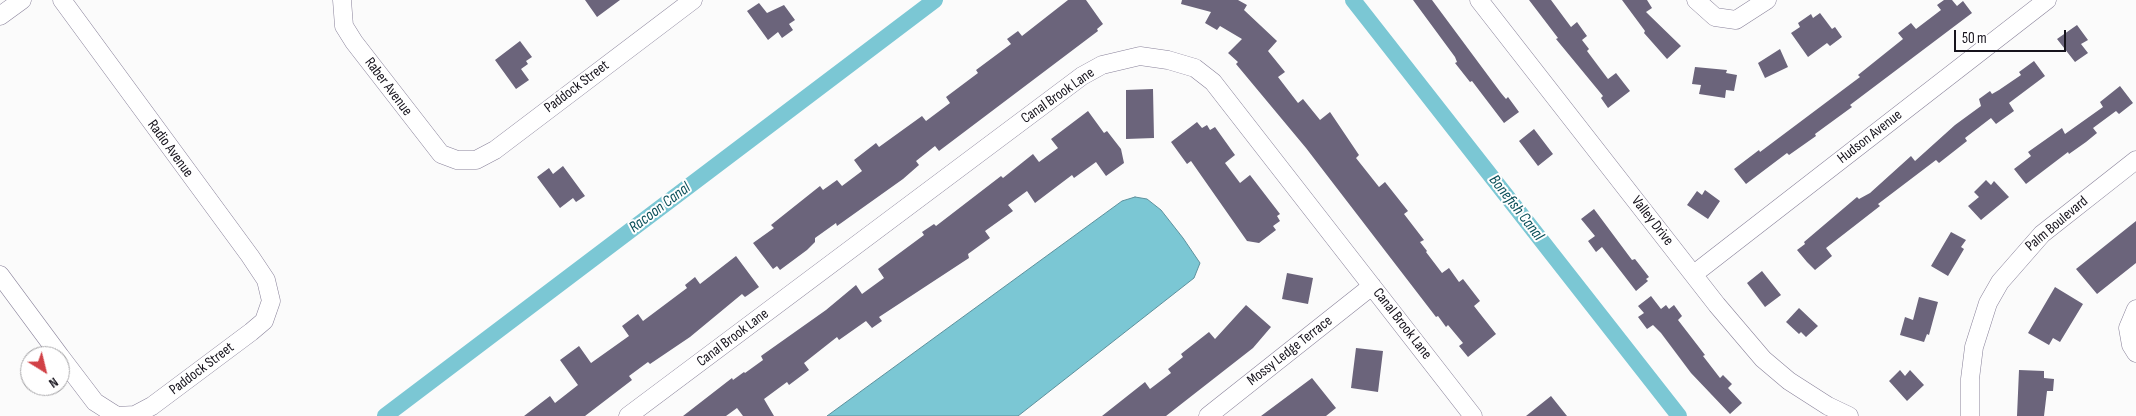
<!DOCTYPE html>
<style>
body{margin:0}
#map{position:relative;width:2136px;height:416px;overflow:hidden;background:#fbfbfb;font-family:"Sofia Sans Condensed",sans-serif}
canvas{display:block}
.north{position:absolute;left:20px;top:346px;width:50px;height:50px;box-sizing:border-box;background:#fff;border:1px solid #a2a1a4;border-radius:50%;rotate:144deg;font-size:14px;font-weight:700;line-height:20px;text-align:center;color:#16131c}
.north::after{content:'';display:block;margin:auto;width:18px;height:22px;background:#d14146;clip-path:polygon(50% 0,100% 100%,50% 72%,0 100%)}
.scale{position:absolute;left:1954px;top:30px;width:112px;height:22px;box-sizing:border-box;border:2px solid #16131c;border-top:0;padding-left:6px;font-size:15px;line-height:18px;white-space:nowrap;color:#16131c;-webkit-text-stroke:4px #fff;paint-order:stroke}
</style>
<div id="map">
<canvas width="2136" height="416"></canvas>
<div class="north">N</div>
<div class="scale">50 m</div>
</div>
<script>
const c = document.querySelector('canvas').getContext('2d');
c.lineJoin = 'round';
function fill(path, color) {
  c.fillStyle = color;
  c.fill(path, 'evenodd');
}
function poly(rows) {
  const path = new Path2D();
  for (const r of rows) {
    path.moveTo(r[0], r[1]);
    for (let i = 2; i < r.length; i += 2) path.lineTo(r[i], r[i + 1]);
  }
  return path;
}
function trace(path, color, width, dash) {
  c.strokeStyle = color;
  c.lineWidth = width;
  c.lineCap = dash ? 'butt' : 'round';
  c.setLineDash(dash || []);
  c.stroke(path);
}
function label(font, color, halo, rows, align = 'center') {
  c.font = font + ' "Sofia Sans Condensed",sans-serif';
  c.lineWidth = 4;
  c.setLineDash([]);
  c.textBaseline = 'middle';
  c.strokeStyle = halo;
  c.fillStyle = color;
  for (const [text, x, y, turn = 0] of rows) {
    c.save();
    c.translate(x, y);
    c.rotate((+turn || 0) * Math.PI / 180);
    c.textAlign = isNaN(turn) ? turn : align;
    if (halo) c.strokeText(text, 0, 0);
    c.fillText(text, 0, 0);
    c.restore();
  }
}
const water = poly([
 [1135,197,1147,199,1161,210,1183,238,1200,263,1194,278,1018,416,827,416,1122,201,1135,197]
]);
const canal = poly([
 [1353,0,1679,416],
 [385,416,935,0]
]);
const building = poly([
 [585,0,620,0,597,17],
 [1068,0,1086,0,1103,24,1097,29,1098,31,939,151,935,146,916,161,919,165,903,179,837,226,836,223,815,238,815,242,807,250,780,270,777,266,773,269,753,243,774,228,771,225,820,186,823,190,837,180,842,186,862,171,854,160,876,143,879,147,922,116,926,121,950,103,946,97,978,73,976,70,1011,44,1007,39,1018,31,1022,36],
 [1182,0,1238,0,1247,5,1244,10,1277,41,1268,51,1285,72,1278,77,1298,103,1303,99,1320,120,1330,112,1359,155,1356,158,1379,187,1385,182,1408,211,1404,214,1424,240,1420,242,1427,251,1426,252,1442,273,1449,268,1459,282,1463,279,1480,301,1474,306,1496,334,1468,357,1459,346,1463,343,1448,325,1446,327,1438,316,1436,317,1306,148,1236,64,1238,62,1228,53,1242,39,1220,26,1217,30,1205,23,1211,12,1181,4],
 [1413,0,1432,0,1501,93,1506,99,1508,97,1519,112,1504,123,1472,81,1470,82,1455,63,1457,62,1455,57],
 [1529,0,1551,0,1571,27,1577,22,1587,36,1582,40,1589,49,1587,51,1608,79,1616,73,1630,91,1608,108,1601,98,1603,96,1556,39,1558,38],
 [1622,0,1647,0,1652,8,1646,12,1681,46,1667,59,1644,33,1645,31],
 [1944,0,1952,0,1957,6,1963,1,1972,13,1850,105,1852,107,1815,134,1816,136,1789,155,1787,153,1746,184,1734,169,1759,150,1760,152,1860,77,1858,75,1903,39,1898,33,1911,23,1916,29,1941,10,1937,5],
 [759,3,767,13,784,5,795,20,789,24,793,30,782,38,778,32,768,40,747,11],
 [1820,13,1832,29,1835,27,1842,37,1830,46,1827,43,1808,57,1791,33,1800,27,1798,23,1811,14,1813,18],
 [2077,25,2088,40,2081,44,2088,53,2075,62,2057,39],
 [520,41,532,57,526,61,528,64,521,69,529,80,516,89,495,60],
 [1780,49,1788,67,1765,78,1758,63],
 [2034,61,2045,76,2009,103,2014,111,1996,124,1991,118,1965,138,1967,141,1939,163,1936,160,1878,204,1880,206,1826,248,1832,256,1815,270,1807,262,1797,250,1805,244,1804,242,1857,197,1859,199,1870,193,1911,156,1915,161,1955,125,1981,106,1979,99,1990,91,1992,94,1999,90,2021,75,2019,72],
 [1695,67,1727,70,1726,73,1737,75,1734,91,1726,90,1725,98,1699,94,1701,85,1692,84],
 [2120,86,2133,103,2119,114,2116,111,2093,128,2097,133,2086,142,2069,154,2068,152,2026,184,2014,169,2031,156,2028,152,2062,128,2065,134,2103,107,2100,102],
 [1153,89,1154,138,1126,139,1126,90],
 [1088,111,1104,133,1107,131,1121,149,1124,163,1106,176,1096,162,1074,178,1072,175,1035,203,1027,191,1008,205,1013,211,985,231,990,238,968,254,969,258,879,317,882,321,872,328,866,321,839,340,837,337,804,363,809,370,789,385,787,382,764,399,774,416,743,416,737,408,726,416,683,416,732,378,733,380,744,372,745,373,763,360,761,356,826,310,856,285,862,294,884,278,878,269,924,235,922,232,934,224,936,226,1001,176,1003,178,1033,154,1039,162,1058,148,1051,139],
 [1197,122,1202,128,1207,125,1210,130,1215,127,1235,155,1225,163,1240,183,1250,175,1280,214,1277,216,1280,221,1273,226,1276,230,1259,243,1247,241,1191,161,1187,164,1171,142],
 [1534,129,1553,154,1538,166,1519,141],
 [563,166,585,196,576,202,573,198,560,208,537,177,549,168,553,174],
 [1986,180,1991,185,1994,181,2009,197,1981,220,1968,206,1979,197,1974,192],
 [1705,190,1720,201,1708,219,1687,205,1697,191,1702,195],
 [1594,209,1632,260,1635,259,1649,277,1646,279,1648,281,1636,291,1602,247,1596,252,1588,241,1595,236,1581,219],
 [2136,221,2136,263,2097,294,2076,269],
 [1951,232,1966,240,1961,247,1964,249,1948,276,1931,266],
 [736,256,759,287,748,295,745,297,742,294,690,337,650,364,648,362,629,376,632,380,585,416,524,416,550,396,555,403,578,385,560,360,579,346,591,363,629,336,622,326,638,314,643,321,687,288,685,285,695,277,700,284],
 [1762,271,1781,295,1765,307,1747,283],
 [1287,273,1313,278,1308,304,1282,299],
 [2055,287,2083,304,2060,342,2053,338,2049,345,2028,333],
 [1651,296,1661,309,1666,305,1669,309,1674,305,1682,316,1678,320,1705,355,1703,356,1720,378,1723,375,1732,384,1728,388,1742,403,1730,414,1691,373,1661,333,1653,325,1647,329,1638,317,1644,313,1638,306],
 [1919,297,1938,302,1929,335,1927,334,1924,342,1900,335,1905,317,1913,320],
 [1246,305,1271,327,1253,348,1189,398,1166,416,1102,416,1145,382,1150,389,1171,373,1168,369,1183,357,1181,354,1209,332,1215,339],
 [1799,308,1818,326,1806,337,1801,332,1799,334,1786,322],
 [1356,348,1383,351,1378,392,1351,388],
 [1900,370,1905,376,1910,370,1924,385,1907,401,1889,381],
 [2019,370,2044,371,2044,378,2054,379,2053,391,2047,391,2044,416,2017,416],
 [1312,378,1336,408,1326,416,1261,416],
 [1551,396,1567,416,1526,416]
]);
const minor = poly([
 [342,0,344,26,354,42,441,154,457,160,476,160,495,150,693,0],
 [1479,0,1717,305,1763,359,1789,381,1828,406,1849,416],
 [1696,0,1715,17,1736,20,1767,0],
 [0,16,22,0],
 [1694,274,2047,0],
 [0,275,60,356],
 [2136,309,2128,328,2131,345,2136,353],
 [60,356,95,402,117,416,135,415,152,406,251,332,264,321,271,301,266,280,250,256,62,0],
 [628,416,1082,76,1102,65,1140,56,1168,60,1195,68,1213,82,1473,416],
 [1208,416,1372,286],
 [1970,416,1970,379,1974,347,1988,303,2000,282,2042,234,2136,160]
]);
const streetNames = [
 ["Raber Avenue",388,87,53],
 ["Paddock Street",577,87,-37],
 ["Canal Brook Lane",1058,96,-35],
 ["Hudson Avenue",1870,137,-38],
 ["Radio Avenue",170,149,54],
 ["Valley Drive",1652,221,52],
 ["Palm Boulevard",2057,224,-40],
 ["Canal Brook Lane",1402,324,52],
 ["Canal Brook Lane",733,338,-37],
 ["Mossy Ledge Terrace",1290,351,-38],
 ["Paddock Street",202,369,-37]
];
const waterNames = [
 ["Racoon Canal",660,208,-37],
 ["Bonefish Canal",1516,208,52]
];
fill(water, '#7bc7d4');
trace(water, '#5d919d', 1);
trace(canal, '#7bc7d4', 16);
fill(building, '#6b647b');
trace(minor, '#89829a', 19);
trace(minor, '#fff', 18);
label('15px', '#16131c', '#fff', streetNames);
label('italic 16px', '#0b505a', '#fff', waterNames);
</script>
